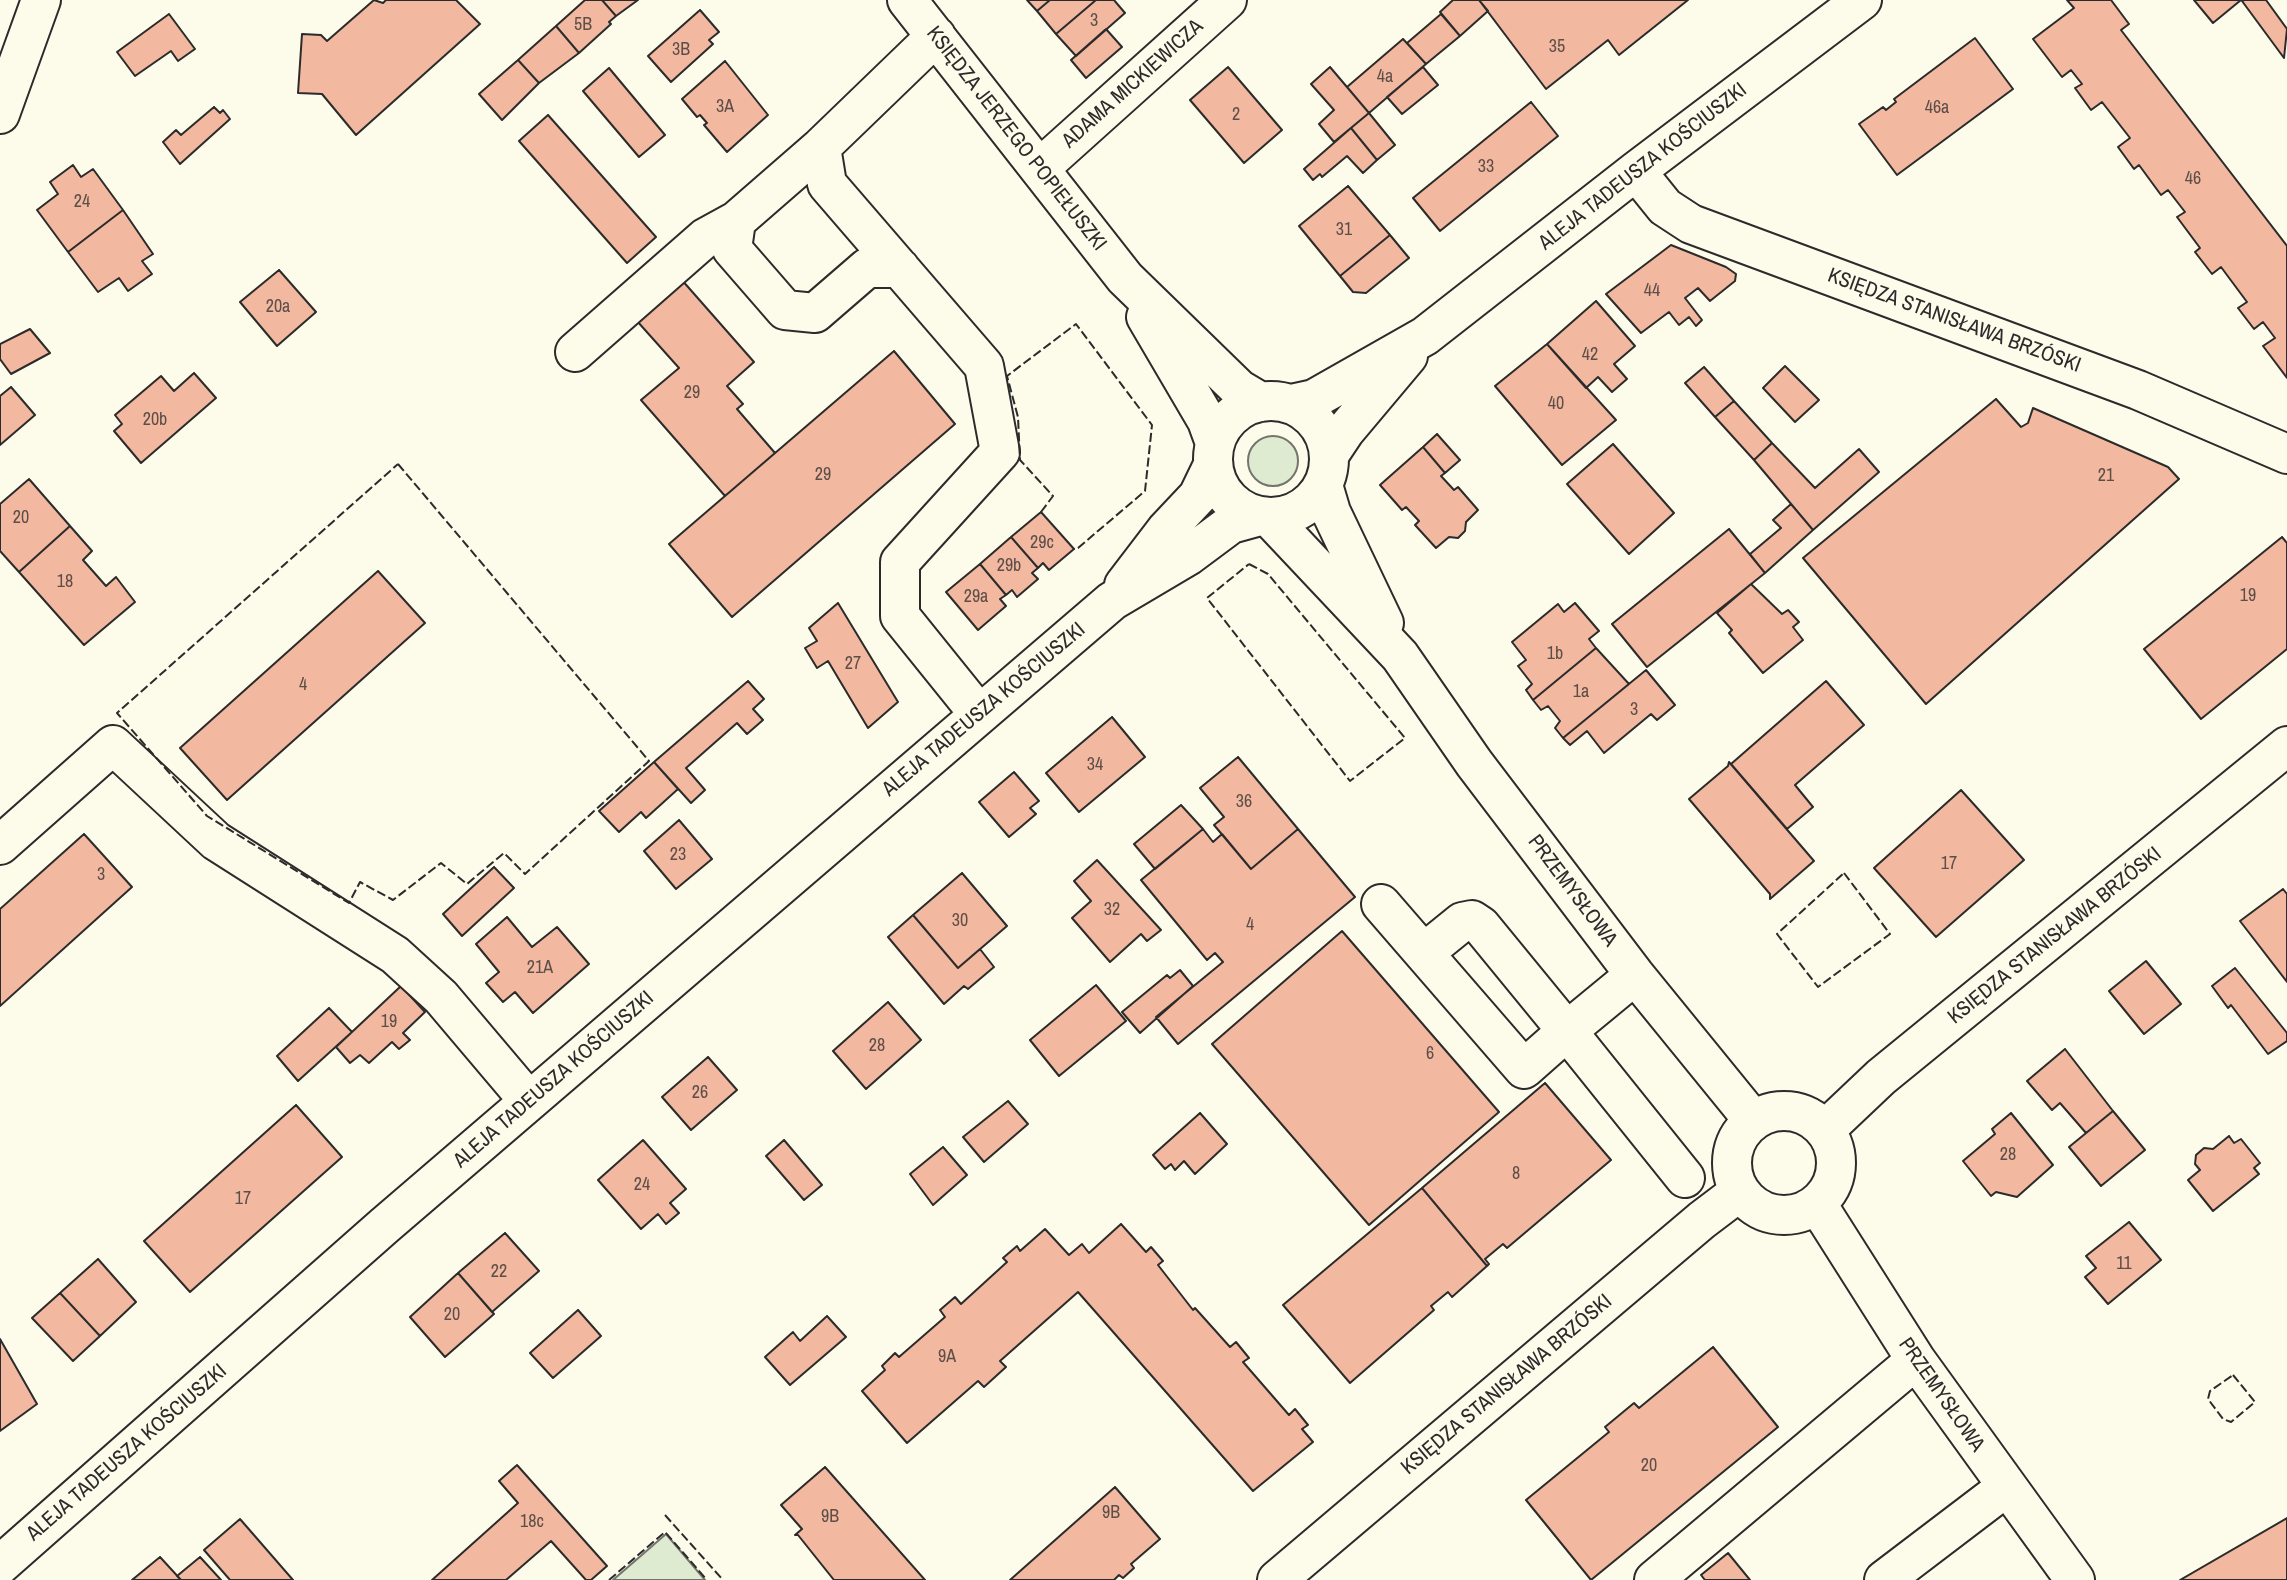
<!DOCTYPE html>
<meta charset="utf-8">
<style>
body{margin:0}
canvas{display:block;background:#fdfbea}
</style>
<canvas width="2287" height="1580"></canvas>
<script>
const c = document.querySelector('canvas').getContext('2d');
c.lineJoin = 'round';
function fill(path, color) {
  c.fillStyle = color;
  c.fill(path, 'evenodd');
}
function poly(rows) {
  const path = new Path2D();
  for (const r of rows) {
    if (r.length === 3) {
      path.moveTo(r[0] + r[2], r[1]);
      path.arc(r[0], r[1], r[2], 0, 2 * Math.PI);
      continue;
    }
    path.moveTo(r[0], r[1]);
    for (let i = 2; i < r.length; i += 2) path.lineTo(r[i], r[i + 1]);
  }
  return path;
}
function trace(path, color, width, dash) {
  c.strokeStyle = color;
  c.lineWidth = width;
  c.lineCap = dash ? 'butt' : 'round';
  c.setLineDash(dash || []);
  c.stroke(path);
}
function label(font, color, halo, rows, align = 'center') {
  c.font = font + ' "Archivo Narrow",sans-serif';
  c.lineWidth = 5;
  c.setLineDash([]);
  c.textBaseline = 'middle';
  c.strokeStyle = halo;
  c.fillStyle = color;
  for (const [text, x, y, turn = 0] of rows) {
    c.save();
    c.translate(x, y);
    c.rotate((+turn || 0) * Math.PI / 180);
    c.textAlign = isNaN(turn) ? turn : align;
    if (halo) c.strokeText(text, 0, 0);
    c.fillText(text, 0, 0);
    c.restore();
  }
}
const green = poly([
 [1273,461,25],
 [666,1534,705,1580,613,1580,666,1534]
]);
const building = poly([
 [374,0,383,3,386,0,456,0,480,24,356,135,322,94,298,93,302,34,321,35,327,41,374,0],
 [585,0,602,0,616,16,609,22,611,24,579,53,556,26,585,0],
 [602,0,638,0,616,16,602,0],
 [1027,0,1050,0,1037,11,1027,0],
 [1050,0,1096,0,1056,34,1037,11,1050,0],
 [1096,0,1114,0,1125,13,1076,56,1056,34,1096,0],
 [1453,0,1479,0,1488,11,1460,36,1440,12,1453,0],
 [1479,0,1688,0,1619,55,1608,40,1546,89,1479,0],
 [2067,0,2111,0,2129,24,2121,30,2287,246,2287,378,2263,346,2275,338,2263,322,2254,329,2238,308,2247,302,2221,267,2212,274,2195,252,2200,248,2177,217,2185,212,2168,190,2161,195,2139,165,2134,169,2118,147,2130,138,2102,102,2091,110,2075,88,2082,84,2071,70,2062,77,2033,39,2074,8,2067,0],
 [2194,0,2241,0,2213,23,2194,0],
 [2244,0,2266,0,2287,29,2284,58,2242,1,2244,0],
 [700,10,719,32,709,40,713,44,671,82,648,56,700,10],
 [169,14,195,49,178,61,171,51,135,76,117,52,169,14],
 [1441,14,1460,36,1426,64,1407,43,1441,14],
 [556,26,579,53,539,83,518,60,556,26],
 [1106,29,1122,47,1086,78,1071,60,1106,29],
 [1975,38,2013,89,1897,175,1859,124,1883,107,1886,110,1896,102,1894,99,1975,38],
 [1403,39,1426,64,1369,113,1347,87,1403,39],
 [518,60,539,83,502,120,479,94,518,60],
 [725,61,768,115,727,152,704,125,707,123,700,115,697,117,682,99,725,61],
 [1228,67,1282,130,1244,163,1190,100,1228,67],
 [1330,67,1369,113,1334,142,1319,124,1334,110,1311,84,1330,67],
 [1423,67,1438,85,1402,114,1387,97,1423,67],
 [609,68,665,135,639,157,583,91,609,68],
 [1531,102,1558,136,1440,231,1413,198,1531,102],
 [214,107,220,113,223,110,230,119,180,164,163,142,176,130,181,135,214,107],
 [1369,113,1395,145,1377,160,1351,128,1369,113],
 [548,115,656,237,627,263,519,141,548,115],
 [1351,128,1377,160,1363,173,1347,156,1322,177,1320,174,1313,180,1304,169,1351,128],
 [73,165,81,177,93,169,123,210,68,252,37,210,58,194,50,182,73,165],
 [1348,186,1390,235,1340,276,1299,226,1348,186],
 [123,210,153,254,142,261,152,274,128,291,119,278,98,292,68,252,123,210],
 [1390,235,1409,258,1366,293,1353,292,1340,276,1390,235],
 [1671,245,1726,267,1736,274,1735,281,1710,301,1698,288,1685,298,1702,320,1696,326,1689,317,1679,325,1669,312,1641,333,1606,294,1671,245],
 [279,270,316,312,277,346,240,302,279,270],
 [681,279,754,362,727,386,743,404,737,409,775,453,725,496,641,400,679,368,637,321,681,279],
 [1596,301,1635,346,1614,364,1627,379,1612,392,1598,377,1586,388,1547,344,1596,301],
 [30,329,50,353,11,374,0,359,0,344,30,329],
 [1547,344,1616,420,1562,465,1495,386,1547,344],
 [894,351,955,424,732,617,669,544,894,351],
 [1785,366,1819,400,1795,422,1763,388,1785,366],
 [1704,367,1734,401,1715,417,1685,383,1704,367],
 [194,373,216,398,141,463,114,431,122,424,115,415,161,376,174,391,194,373],
 [11,387,35,415,0,445,0,396,11,387],
 [1996,399,2021,427,2028,423,2033,408,2168,467,2179,479,1926,704,1803,558,1996,399],
 [1734,401,1772,443,1754,460,1715,417,1734,401],
 [1437,434,1460,460,1445,473,1423,447,1437,434],
 [1772,443,1815,488,1859,449,1879,472,1813,530,1754,460,1772,443],
 [1613,444,1674,513,1629,554,1567,484,1613,444],
 [1423,447,1445,473,1441,476,1454,490,1458,487,1478,510,1466,522,1465,531,1458,538,1449,537,1436,548,1415,525,1419,521,1406,507,1402,510,1380,485,1423,447],
 [29,479,70,526,19,572,0,551,0,504,29,479],
 [1791,504,1813,530,1765,573,1750,554,1781,528,1773,520,1791,504],
 [1041,512,1074,549,1049,570,1043,563,1038,568,1011,537,1041,512],
 [70,526,92,551,83,560,106,586,116,577,135,602,84,645,19,572,70,526],
 [1729,529,1765,573,1647,667,1612,624,1729,529],
 [1011,537,1038,568,1032,573,1038,579,1017,597,1012,590,1006,595,980,564,1011,537],
 [2282,537,2287,543,2287,649,2201,719,2144,649,2282,537],
 [980,564,1006,595,1000,599,1006,606,978,630,946,592,980,564],
 [378,571,425,623,227,800,180,748,378,571],
 [1751,584,1782,614,1788,610,1799,622,1793,627,1803,640,1763,673,1729,633,1732,630,1717,613,1751,584],
 [838,603,898,702,868,728,828,661,817,668,805,648,817,641,809,628,838,603],
 [1575,603,1599,631,1589,639,1596,648,1533,700,1526,690,1532,684,1518,666,1526,660,1512,642,1558,604,1564,612,1575,603],
 [1596,648,1629,684,1563,738,1555,728,1560,721,1548,706,1541,710,1533,700,1596,648],
 [1646,670,1675,705,1657,720,1651,714,1604,753,1587,731,1570,745,1563,738,1646,670],
 [748,681,764,699,753,709,763,720,747,734,737,723,686,768,705,790,691,803,654,762,748,681],
 [1826,681,1864,725,1795,785,1813,807,1787,829,1731,764,1826,681],
 [1112,717,1145,757,1079,812,1046,773,1112,717],
 [1238,757,1298,829,1251,869,1214,825,1224,817,1200,788,1238,757],
 [654,762,678,789,646,818,641,812,619,832,599,811,654,762],
 [1729,762,1814,861,1770,899,1770,894,1689,799,1728,766,1729,762],
 [1014,772,1039,801,1030,808,1036,814,1009,837,979,802,1014,772],
 [1961,790,2024,860,1936,937,1874,868,1961,790],
 [1181,805,1203,829,1155,869,1134,844,1181,805],
 [679,820,712,859,676,889,644,851,679,820],
 [1203,829,1213,842,1222,834,1251,869,1298,829,1355,897,1178,1044,1156,1017,1223,962,1215,953,1207,960,1141,880,1203,829],
 [84,834,132,887,0,1006,0,909,84,834],
 [1097,860,1161,930,1147,941,1141,934,1110,962,1072,918,1091,901,1074,881,1097,860],
 [494,867,514,888,462,936,443,914,494,867],
 [962,873,1007,926,958,968,913,915,962,873],
 [2283,889,2287,894,2287,982,2240,921,2283,889],
 [913,915,958,968,980,949,994,967,968,989,964,986,944,1004,888,937,913,915],
 [507,917,532,947,557,927,589,964,533,1013,515,992,503,1002,486,983,499,972,476,944,507,917],
 [1342,931,1499,1112,1369,1225,1212,1044,1342,931],
 [2146,961,2181,1004,2144,1034,2109,991,2146,961],
 [2235,968,2287,1033,2287,1041,2268,1054,2231,1005,2228,1008,2212,986,2235,968],
 [1180,970,1193,986,1140,1033,1122,1012,1167,975,1170,978,1180,970],
 [1096,985,1126,1021,1059,1076,1030,1040,1096,985],
 [401,986,425,1012,403,1033,410,1040,399,1049,392,1042,369,1063,360,1055,350,1063,336,1047,401,986],
 [888,1002,921,1040,866,1089,833,1051,888,1002],
 [329,1008,352,1032,298,1081,277,1056,329,1008],
 [2065,1049,2113,1111,2086,1133,2060,1103,2052,1110,2027,1081,2065,1049],
 [708,1057,737,1090,691,1130,662,1097,708,1057],
 [1545,1083,1611,1160,1507,1248,1503,1244,1485,1259,1489,1264,1487,1266,1422,1188,1545,1083],
 [1008,1101,1028,1124,984,1162,963,1137,1008,1101],
 [296,1105,342,1157,190,1292,144,1241,296,1105],
 [2113,1111,2145,1150,2101,1186,2069,1147,2113,1111],
 [1200,1113,1227,1144,1195,1174,1184,1161,1175,1170,1171,1164,1165,1169,1153,1155,1200,1113],
 [2011,1113,2053,1165,2017,1197,1996,1192,1991,1196,1963,1161,1995,1134,1992,1129,2011,1113],
 [2229,1136,2234,1143,2241,1139,2260,1163,2254,1168,2259,1174,2213,1211,2188,1180,2200,1170,2195,1164,2196,1155,2204,1148,2213,1149,2229,1136],
 [643,1140,686,1189,670,1203,679,1213,666,1224,658,1214,641,1229,598,1180,643,1140],
 [784,1140,822,1185,804,1200,766,1156,784,1140],
 [943,1147,967,1175,933,1205,910,1174,943,1147],
 [1422,1188,1487,1266,1452,1297,1448,1292,1431,1306,1434,1310,1350,1383,1283,1305,1422,1188],
 [2129,1222,2161,1260,2108,1304,2085,1277,2096,1268,2086,1256,2129,1222],
 [1121,1224,1146,1252,1151,1247,1163,1261,1158,1265,1193,1310,1195,1308,1230,1347,1236,1342,1249,1358,1243,1362,1289,1415,1295,1409,1308,1425,1302,1429,1313,1442,1253,1491,1078,1292,1000,1361,1006,1367,984,1387,978,1381,907,1443,862,1391,885,1370,882,1366,895,1353,899,1357,945,1317,940,1310,955,1297,961,1304,1007,1262,1003,1258,1017,1246,1020,1251,1045,1229,1069,1255,1082,1244,1089,1253,1121,1224],
 [505,1233,539,1271,492,1312,458,1273,505,1233],
 [98,1259,136,1302,100,1336,60,1293,98,1259],
 [458,1273,494,1314,445,1357,410,1317,458,1273],
 [60,1293,100,1336,73,1361,32,1318,60,1293],
 [578,1310,601,1336,553,1378,530,1353,578,1310],
 [827,1316,846,1337,790,1385,765,1357,793,1332,800,1341,827,1316],
 [0,1339,37,1404,0,1431,0,1339],
 [1713,1347,1778,1427,1591,1580,1526,1500,1609,1432,1605,1427,1634,1403,1639,1408,1713,1347],
 [517,1465,607,1566,591,1580,586,1580,551,1541,506,1580,432,1580,518,1503,499,1481,517,1465],
 [825,1467,925,1580,834,1580,798,1535,795,1535,802,1529,781,1505,825,1467],
 [1115,1487,1160,1539,1131,1564,1134,1568,1123,1578,1119,1575,1114,1580,1010,1580,1115,1487],
 [2287,1518,2287,1580,2180,1580,2287,1518],
 [240,1519,293,1580,230,1580,204,1550,240,1519],
 [1728,1553,1750,1580,1705,1580,1701,1575,1728,1553],
 [160,1557,181,1580,132,1580,160,1557],
 [200,1557,221,1580,181,1580,177,1576,200,1557]
]);
const minor = poly([
 [907,0,1125,278,1239,389,1261,402],
 [936,36,821,147,827,184,984,366,1000,452,900,562,900,616,979,714],
 [0,114,41,0],
 [821,147,736,221,732,249,785,310,815,313,867,268,900,268],
 [1040,168,1227,0],
 [1636,171,1665,207,1691,224,2138,390,2287,454],
 [1146,317,1207,421,1215,443],
 [575,352,705,238,736,221],
 [1271,459,58],
 [1291,404,1314,399,1425,336,1636,171,1862,0],
 [1329,455,1345,431,1408,356],
 [1323,485,1331,512,1384,623],
 [1270,518,1400,656,1474,763,1635,975,1753,1120],
 [1124,585,1166,530,1198,496,1213,465],
 [0,845,113,745,216,841,395,955,441,997,529,1101],
 [1381,904,1524,1069,1567,1031,1481,926,1472,920,1462,922,1425,952],
 [1635,975,1567,1031,1685,1178],
 [1784,1163,52],
 [1825,1130,1881,1077,2287,746],
 [1817,1204,1916,1360,2075,1580],
 [0,1565,384,1226,1112,601,1188,556,1231,524,1260,516],
 [1277,1580,1702,1220,1739,1192],
 [1654,1580,1916,1360],
 [1884,1580,2005,1488]
]);
const fence = poly([
 [398,464,649,761,525,874,504,853,467,884,441,863,393,900,360,882,349,903,207,816,117,713,398,464],
 [1041,512,1053,496,1020,460,1018,417,1007,376,1076,324,1152,425,1145,491,1078,548,1074,549],
 [1249,564,1268,574,1405,738,1350,781,1207,598,1249,564],
 [1844,873,1890,934,1818,987,1777,934,1844,873],
 [2233,1375,2255,1402,2231,1422,2223,1419,2208,1399,2210,1391,2233,1375],
 [665,1515,723,1580],
 [609,1580,665,1532,707,1580]
]);
const numberNames = [
 ["3",1094,21],
 ["5B",583,25],
 ["35",1557,47],
 ["3B",681,50],
 ["4a",1385,77],
 ["3A",725,107],
 ["46a",1937,108],
 ["2",1236,115],
 ["33",1486,167],
 ["46",2193,179],
 ["24",82,202],
 ["31",1344,230],
 ["44",1652,291],
 ["20a",278,307],
 ["42",1590,355],
 ["29",692,393],
 ["40",1556,404],
 ["20b",155,420],
 ["29",823,475],
 ["21",2106,476],
 ["20",21,518],
 ["29c",1042,543],
 ["29b",1009,566],
 ["18",65,582],
 ["19",2248,596],
 ["29a",976,597],
 ["1b",1555,654],
 ["27",853,664],
 ["4",303,685],
 ["1a",1581,692],
 ["3",1634,710],
 ["34",1095,765],
 ["36",1244,802],
 ["23",678,855],
 ["17",1949,864],
 ["3",101,875],
 ["32",1112,910],
 ["30",960,921],
 ["4",1250,925],
 ["21A",540,968],
 ["19",389,1022],
 ["28",877,1046],
 ["6",1430,1054],
 ["26",700,1093],
 ["28",2008,1155],
 ["8",1516,1174],
 ["24",642,1185],
 ["17",243,1199],
 ["11",2124,1264],
 ["22",499,1272],
 ["20",452,1315],
 ["9A",947,1357],
 ["20",1649,1466],
 ["9B",1111,1513],
 ["9B",830,1517],
 ["18c",532,1522]
];
const streetNames = [
 ["ADAMA MICKIEWICZA",1133,84,-42],
 ["KSIĘDZA JERZEGO POPIEŁUSZKI",1016,139,52],
 ["ALEJA TADEUSZA KOŚCIUSZKI",1643,167,-38],
 ["KSIĘDZA STANISŁAWA BRZÓSKI",1954,321,20],
 ["ALEJA TADEUSZA KOŚCIUSZKI",984,710,-40],
 ["PRZEMYSŁOWA",1572,891,53],
 ["KSIĘDZA STANISŁAWA BRZÓSKI",2055,936,-39],
 ["ALEJA TADEUSZA KOŚCIUSZKI",554,1080,-41],
 ["KSIĘDZA STANISŁAWA BRZÓSKI",1507,1385,-40],
 ["PRZEMYSŁOWA",1941,1395,55],
 ["ALEJA TADEUSZA KOŚCIUSZKI",127,1453,-41]
];
fill(green, '#deebd1');
trace(green, '#74746e', 2);
fill(building, '#f2b8a0');
trace(building, '#2b2b2b', 2);
trace(minor, '#2b2b2b', 42);
trace(minor, '#fdfbea', 38);
trace(fence, '#2b2b2b', 2, [9, 3.5]);
label('18px', '#5d4e48', null, numberNames);
label('21px', '#2b2b2b', '#fdfbea', streetNames);
</script>
